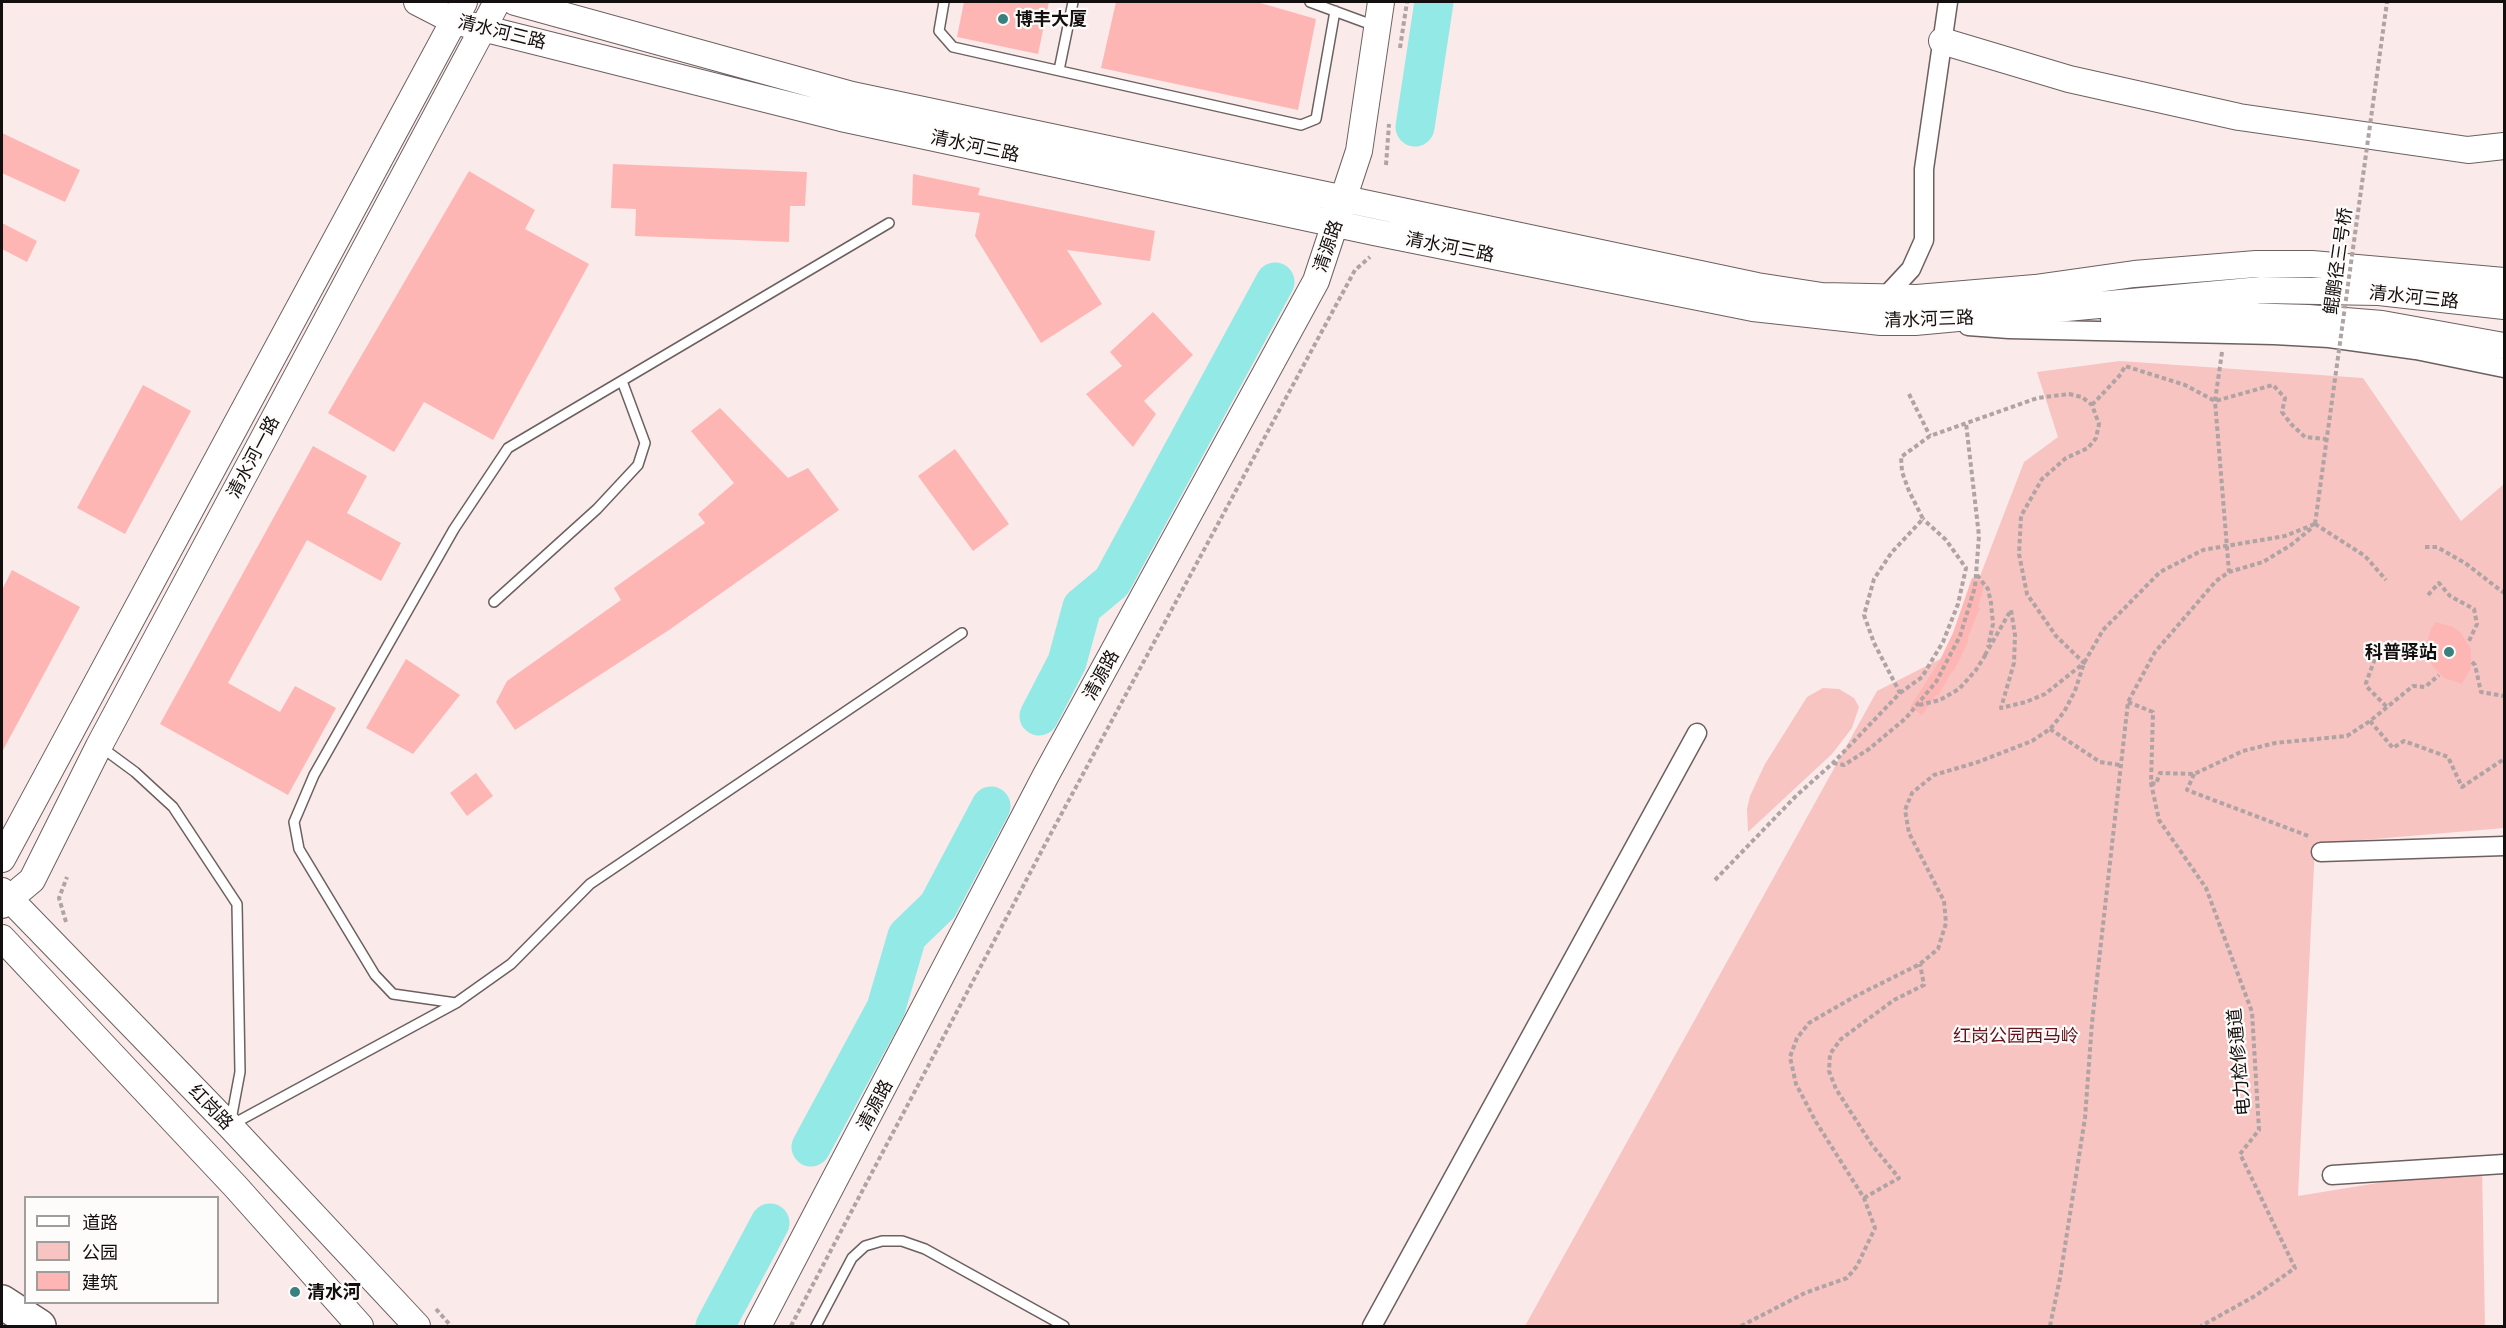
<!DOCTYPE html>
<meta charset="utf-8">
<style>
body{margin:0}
#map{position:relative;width:2506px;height:1328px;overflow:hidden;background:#faeaea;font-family:Barlow,"Noto Sans SC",sans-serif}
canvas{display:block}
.frame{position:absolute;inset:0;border:3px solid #140f0f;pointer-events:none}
.legend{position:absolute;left:24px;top:1196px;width:195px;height:108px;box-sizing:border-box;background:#fefbfb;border:2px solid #a09d9d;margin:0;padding:8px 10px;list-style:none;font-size:18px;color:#140f0f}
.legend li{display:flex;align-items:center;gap:12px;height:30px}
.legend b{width:30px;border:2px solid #a09d9d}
</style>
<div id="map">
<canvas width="2506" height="1328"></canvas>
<div class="frame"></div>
<ul class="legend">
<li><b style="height:8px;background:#fff"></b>道路</li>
<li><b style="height:16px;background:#f7c4c2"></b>公园</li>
<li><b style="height:16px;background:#feb6b4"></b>建筑</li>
</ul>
</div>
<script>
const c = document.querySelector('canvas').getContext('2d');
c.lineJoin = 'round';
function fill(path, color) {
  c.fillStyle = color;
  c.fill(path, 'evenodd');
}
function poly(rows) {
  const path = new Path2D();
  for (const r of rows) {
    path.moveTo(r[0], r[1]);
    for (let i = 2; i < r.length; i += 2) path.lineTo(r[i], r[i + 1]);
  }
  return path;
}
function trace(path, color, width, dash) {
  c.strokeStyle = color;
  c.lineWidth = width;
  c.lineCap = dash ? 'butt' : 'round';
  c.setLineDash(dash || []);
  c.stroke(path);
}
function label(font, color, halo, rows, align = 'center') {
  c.font = font + ' Barlow,"Noto Sans SC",sans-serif';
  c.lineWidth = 4.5;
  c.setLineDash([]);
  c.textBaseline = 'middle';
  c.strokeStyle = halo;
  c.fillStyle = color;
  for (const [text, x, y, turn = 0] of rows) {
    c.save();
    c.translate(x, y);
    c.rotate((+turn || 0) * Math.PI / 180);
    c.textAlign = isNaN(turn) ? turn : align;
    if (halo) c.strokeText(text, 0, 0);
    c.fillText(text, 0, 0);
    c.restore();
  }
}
const green = poly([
 [2120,361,2363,378,2461,521,2504,484,2504,828,2315,844,2298,1196,2482,1166,2485,1326,1525,1326,1877,691,1950,654,2024,462,2058,437,2037,372],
 [1823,688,1839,689,1854,698,1859,707,1852,728,1832,754,1748,832,1747,809,1750,796,1765,764,1807,697]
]);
const river = poly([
 [1415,127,1434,2],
 [1039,716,1067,662,1082,607,1112,582,1275,282],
 [811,1147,886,1008,907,936,938,906,991,806],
 [715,1326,770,1223]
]);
const building = poly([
 [964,2,1049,2,1038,54,957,37],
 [1116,2,1257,2,1316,19,1298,110,1101,68],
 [2,133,80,170,65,202,2,173],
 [613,164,807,172,805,206,790,206,789,242,635,236,636,209,611,208],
 [469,171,535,210,525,229,589,264,493,440,424,402,394,452,328,413],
 [913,174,980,188,978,195,1155,231,1150,261,1067,250,1102,304,1041,343,975,236,980,213,912,205],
 [2,223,37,241,27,262,2,249],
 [1153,312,1193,355,1144,401,1156,414,1133,447,1086,394,1122,366,1110,352],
 [143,385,191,411,125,534,77,508],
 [720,408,788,478,808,468,839,510,669,630,515,730,496,702,507,681,621,600,614,588,705,523,698,514,734,483,691,431],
 [313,446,367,476,347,513,401,543,381,581,307,540,228,683,280,712,295,686,336,708,288,795,160,724],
 [955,449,1009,524,973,551,918,476],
 [12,570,80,607,2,752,2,590],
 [1972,578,1985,582,1978,607,1980,608,1967,639,1969,640,1954,671,1952,671,1938,696,1936,695,1922,715,1910,707,1940,660,1953,633],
 [2436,622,2453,627,2461,633,2471,649,2471,668,2462,684,2444,678,2431,664,2426,646,2431,629],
 [406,659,460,695,413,754,366,728],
 [476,773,493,796,467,816,450,793]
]);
const path = poly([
 [1400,48,1407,2],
 [1386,165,1389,124],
 [2222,352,2215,401,2229,572],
 [1909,394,1930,436],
 [2092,405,2121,374,2125,366,2185,385,2215,401,2273,385,2285,398,2282,412,2291,424,2305,437,2326,439],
 [2315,524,2365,556,2386,580],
 [2425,547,2437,547,2465,563,2504,593],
 [1977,575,1988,589,1991,603,1993,624,1988,647],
 [2428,595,2439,583,2450,596,2474,609,2477,624,2468,643],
 [2380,645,2366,683,2367,687,2387,707],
 [2472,662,2475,665,2481,692,2504,696],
 [1900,693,1922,677,1943,642,1958,604,1966,568,1946,540,1923,519],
 [2128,702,2153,712,2151,783,2159,820,2206,888,2252,1012,2259,1130,2240,1154,2295,1268,2255,1296,2201,1326],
 [1919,705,1940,700,1959,689,1976,670,1986,654],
 [2370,721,2393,748,2404,741,2448,757,2462,787,2504,759],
 [2050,729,2100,762,2120,765],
 [1833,763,1844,765,1869,749,1906,718,1936,682,1960,636,1975,587,1979,536,1966,423],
 [2194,774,2187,790,2311,837],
 [2151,783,2156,784,2160,773,2194,774,2243,751,2275,743,2347,736,2370,721,2413,686,2425,687,2439,675],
 [1715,880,1795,797,1833,763,1900,693,1874,643,1864,615,1874,579,1892,552,1923,519,1909,491,1902,472,1901,457,1930,436,2037,398,2069,394,2082,397,2092,405,2099,424,2096,438,2088,448,2066,458,2042,479,2021,516,2019,554,2027,594,2056,636,2084,663,2045,694,2026,702,2001,708,2014,663,2015,635,2011,610,1985,655],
 [66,922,59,898,67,877],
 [1864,1198,1899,1178,1872,1145,1836,1089,1829,1071,1830,1054,1841,1039,1894,1000,1924,985,1920,964],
 [436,1309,451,1326],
 [791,1326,1049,837,1355,270,1370,257],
 [1741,1326,1805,1293,1847,1278,1857,1266,1875,1228,1864,1198,1816,1122,1796,1084,1790,1057,1797,1038,1809,1023,1854,997,1920,964,1938,949,1946,923,1944,901,1909,833,1905,810,1912,793,1934,775,1978,762,2032,741,2050,729,2064,712,2075,691,2084,663,2103,630,2160,572,2203,550,2285,536,2315,524],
 [2050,1326,2060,1278,2085,1118,2092,1023,2128,702,2155,652,2216,581,2229,572,2263,562,2291,545,2313,527]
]);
const lane = poly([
 [944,2,939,31,953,47,1301,125,1316,119,1335,11],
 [1310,2,1375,26],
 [1059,70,1073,2],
 [494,602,597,509,638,465,645,443,622,381],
 [101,747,135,772,173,807,237,904,240,1072,231,1120],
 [456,1003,393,994,375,975,299,849,294,822,314,775,454,529,508,448,889,223],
 [233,1124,456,1003,511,964,590,884,962,633],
 [816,1326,852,1258,865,1246,882,1241,902,1241,925,1249,1064,1326]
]);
const street = poly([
 [1884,305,1885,297,1911,269,1924,240,1924,169,1948,2],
 [1968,326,2009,329,2274,335,2329,338,2416,350,2504,368],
 [2321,852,2504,846],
 [2332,1175,2504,1164],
 [1372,1326,1697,733]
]);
const secondary = poly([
 [417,2,454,21,841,118,1374,232,1753,308,1881,322,1915,322,2261,290,2379,292,2504,306],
 [515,2,852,95,1757,286,1822,296,1917,298,2035,288,2134,274,2256,264,2312,264,2504,281],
 [1942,41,2069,79,2239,117,2468,150,2504,146],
 [2114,319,2241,316,2308,318,2382,324,2504,346],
 [2,859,464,2],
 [2,891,230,1126,417,1326],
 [2,905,32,880,99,746,497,2],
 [2,938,236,1187,360,1326],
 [758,1326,1046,775,1316,281,1359,151,1381,2]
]);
const highway = poly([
 [2,1302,39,1326]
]);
const pathBridge = poly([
 [2315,524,2387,2]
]);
const markers = [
 [1003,19,6,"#39817e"],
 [2449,652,6,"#39817e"],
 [295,1292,6,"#39817e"]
];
const poiNames = [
 ["博丰大厦",1015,19],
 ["科普驿站",2437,652,"right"],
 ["清水河",307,1292]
];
const streetNames = [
 ["清水河三路",502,32,14],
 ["清水河三路",975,146,12],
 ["清源路",1328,246,-71],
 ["清水河三路",1450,247,11],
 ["鲲鹏径三号桥",2338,261,-82],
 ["清水河三路",2414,297,6],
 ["清水河三路",1929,319,-2],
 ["清水河一路",253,457,-62],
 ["清源路",1101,675,-61],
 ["电力检修通道",2239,1062,-95],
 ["清源路",875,1105,-62],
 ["红岗路",211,1107,46]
];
const parkNames = [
 ["红岗公园西马岭",2016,1036]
];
fill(green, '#f7c4c2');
trace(river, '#92e9e5', 39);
fill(building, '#feb6b4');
trace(lane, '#6d6060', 12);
trace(street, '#6d6060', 21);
trace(secondary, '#6d6060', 28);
trace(highway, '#6d6060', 36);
trace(path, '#afa3a3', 4, [4.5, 3]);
trace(lane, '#fff', 9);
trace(street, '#fff', 18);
trace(secondary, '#fff', 26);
trace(highway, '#fff', 33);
trace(pathBridge, '#afa3a3', 4, [4.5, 3]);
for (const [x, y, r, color] of markers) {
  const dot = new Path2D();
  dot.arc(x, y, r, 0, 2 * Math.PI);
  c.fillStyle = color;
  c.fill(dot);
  trace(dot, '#fefbfb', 2);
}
label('bold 18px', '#140f0f', '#fefbfb', poiNames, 'left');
label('18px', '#140f0f', '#fefbfb', streetNames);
label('18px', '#63111a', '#fefbfb', parkNames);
</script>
